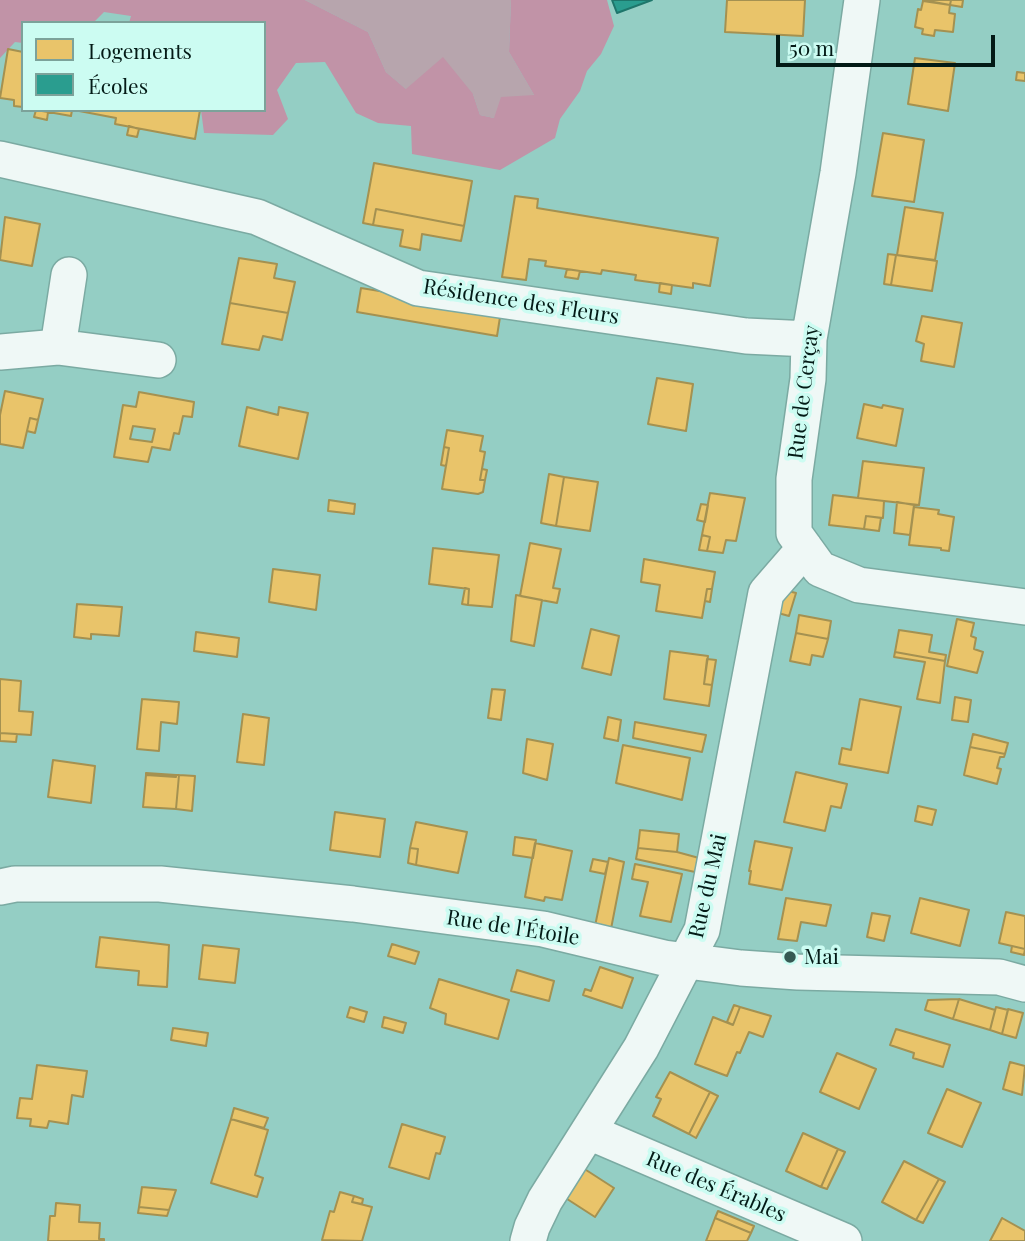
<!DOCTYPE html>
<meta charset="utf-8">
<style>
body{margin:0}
#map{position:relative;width:1025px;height:1241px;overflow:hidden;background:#94cec4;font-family:"Playfair Display",serif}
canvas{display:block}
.legend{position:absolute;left:21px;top:21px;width:245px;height:91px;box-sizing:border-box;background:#ccfcf2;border:2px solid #7ca29a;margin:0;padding:9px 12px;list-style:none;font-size:21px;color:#031a16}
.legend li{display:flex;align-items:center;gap:14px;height:35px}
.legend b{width:35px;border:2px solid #7ca29a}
.scale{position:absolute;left:776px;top:35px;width:219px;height:32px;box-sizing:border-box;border:4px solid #031a16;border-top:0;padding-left:9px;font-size:21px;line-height:24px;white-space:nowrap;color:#031a16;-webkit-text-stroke:5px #ccfcf2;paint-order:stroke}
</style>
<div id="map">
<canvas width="1025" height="1241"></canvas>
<ul class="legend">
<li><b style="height:19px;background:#e9c46a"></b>Logements</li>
<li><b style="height:19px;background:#2a9d8f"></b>Écoles</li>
</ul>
<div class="scale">50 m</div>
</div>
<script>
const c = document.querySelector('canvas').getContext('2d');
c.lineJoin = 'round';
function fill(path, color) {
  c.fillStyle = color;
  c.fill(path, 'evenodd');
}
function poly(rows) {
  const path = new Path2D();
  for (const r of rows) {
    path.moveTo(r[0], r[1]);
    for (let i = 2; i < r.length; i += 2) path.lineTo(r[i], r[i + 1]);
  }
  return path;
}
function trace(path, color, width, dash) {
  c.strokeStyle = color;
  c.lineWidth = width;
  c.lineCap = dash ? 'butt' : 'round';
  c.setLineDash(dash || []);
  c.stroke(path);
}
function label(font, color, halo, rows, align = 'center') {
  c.font = font + ' "Playfair Display",serif';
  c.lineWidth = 7;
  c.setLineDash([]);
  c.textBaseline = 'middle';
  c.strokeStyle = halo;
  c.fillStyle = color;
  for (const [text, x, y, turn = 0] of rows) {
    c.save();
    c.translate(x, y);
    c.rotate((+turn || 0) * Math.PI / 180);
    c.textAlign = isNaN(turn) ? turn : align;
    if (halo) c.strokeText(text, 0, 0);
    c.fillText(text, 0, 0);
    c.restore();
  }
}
const green = poly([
 [305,0,511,0,509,52,534,95,494,118,480,115,473,94,406,89,386,72,368,32]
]);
const forest = poly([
 [0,0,305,0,368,32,386,72,406,89,443,57,473,94,480,115,494,118,501,97,534,95,509,52,511,0,607,0,614,26,601,54,587,71,580,91,560,119,555,138,500,170,412,154,411,126,378,123,356,113,325,62,296,63,277,90,288,119,273,135,204,133,201,110,264,110,264,23,129,23,131,16,104,12,93,23,23,23,23,43,15,42,0,58]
]);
const homes = poly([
 [727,0,805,0,803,36,725,32,727,0],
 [923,0,951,0,950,5,923,0],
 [951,0,963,0,962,7,950,5,951,0],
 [923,1,950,5,949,13,955,14,953,32,935,30,934,36,922,34,923,29,915,27,918,9,921,10,923,1],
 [8,49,23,52,23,107,14,106,14,100,0,98,8,49],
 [915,58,955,63,948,111,908,104,915,58],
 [1017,72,1025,73,1025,81,1016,80,1017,72],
 [36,110,48,112,47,120,34,117,36,110],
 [37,110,72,110,71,116,37,110],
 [74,110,200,110,195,139,115,124,116,118,74,110],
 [129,126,139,129,137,137,127,135,129,126],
 [883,133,924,140,914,202,872,196,883,133],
 [374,163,472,181,464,226,376,209,373,225,363,223,374,163],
 [515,196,538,199,537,208,718,238,710,286,693,283,693,288,635,280,636,275,602,270,601,274,545,266,546,261,529,259,526,280,502,277,515,196],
 [905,207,943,213,935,260,897,255,905,207],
 [376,209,464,226,461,241,422,234,420,250,400,246,403,230,373,225,376,209],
 [5,217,40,224,32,266,0,260,5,217],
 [888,254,896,255,891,285,884,284,888,254],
 [896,255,937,261,932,291,891,285,896,255],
 [239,258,277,264,274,278,295,282,288,313,230,303,239,258],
 [567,269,580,271,578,279,565,277,567,269],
 [660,283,672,285,671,294,659,292,660,283],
 [361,288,501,311,497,336,357,312,361,288],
 [230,303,288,313,282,340,263,336,259,350,222,344,230,303],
 [922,316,962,323,954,367,921,361,924,344,916,341,922,316],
 [657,378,693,384,686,431,648,424,657,378],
 [5,391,43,399,38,420,30,418,23,448,0,444,0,415,5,391],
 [139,392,194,402,192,417,183,416,179,434,174,433,170,450,152,447,148,462,114,457,123,405,136,407,139,392],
 [133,426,155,429,152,442,130,439,133,426],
 [864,404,882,408,883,405,903,409,896,446,857,438,864,404],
 [247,407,278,415,279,407,308,413,298,459,239,446,247,407],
 [30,418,38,420,35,433,27,431,30,418],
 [447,430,483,436,480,451,485,452,480,480,485,480,483,492,478,494,442,489,449,448,444,447,447,430],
 [444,447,449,448,446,466,441,465,444,447],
 [863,461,924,468,919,505,858,498,863,461],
 [482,469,487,470,485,480,480,480,482,469],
 [549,474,564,477,556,526,541,523,549,474],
 [564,477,598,482,590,531,556,526,564,477],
 [710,493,745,498,736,541,726,540,723,553,707,551,710,537,702,535,710,493],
 [833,495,884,501,883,518,866,516,864,529,829,525,833,495],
 [329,500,355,504,354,514,328,511,329,500],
 [897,502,914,505,910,535,894,533,897,502],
 [701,504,708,505,705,522,697,520,701,504],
 [914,507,939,510,938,514,954,517,949,551,941,550,941,548,909,545,914,507],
 [866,516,881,518,879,531,864,529,866,516],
 [702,535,710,537,707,551,699,550,702,535],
 [530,543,561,549,553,588,560,589,557,603,520,596,530,543],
 [433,548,499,555,492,607,468,605,469,589,429,584,433,548],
 [644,559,715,572,712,589,707,589,702,618,656,611,660,585,641,582,644,559],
 [273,569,320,575,316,610,269,602,273,569],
 [465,588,469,589,468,605,462,604,465,588],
 [707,589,712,589,710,602,705,601,707,589],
 [784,590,796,593,789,616,778,613,784,590],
 [516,595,542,600,534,646,511,641,516,595],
 [77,604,122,607,119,636,91,634,91,639,74,637,77,604],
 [799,615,831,621,828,639,796,633,799,615],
 [957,619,974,623,971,636,976,638,974,649,983,652,977,673,947,666,957,619],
 [591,629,619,636,611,675,582,668,591,629],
 [899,630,932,635,929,652,946,655,945,661,895,652,899,630],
 [196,632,239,638,237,657,194,651,196,632],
 [796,633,828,639,823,657,812,655,810,665,790,661,796,633],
 [670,651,708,656,704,684,712,685,709,706,664,699,670,651],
 [895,652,945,661,940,703,917,699,925,662,894,657,895,652],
 [707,659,716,660,712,685,704,684,707,659],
 [0,679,21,681,19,711,33,712,31,735,0,733,0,679],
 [492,689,505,690,501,720,488,718,492,689],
 [955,697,971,700,968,722,952,720,955,697],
 [142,699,179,702,177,724,161,722,159,751,137,749,142,699],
 [860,699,901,707,888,773,839,764,842,748,851,750,860,699],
 [243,714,269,718,264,765,237,762,243,714],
 [608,717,621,720,618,741,604,738,608,717],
 [635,722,706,735,702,752,633,738,635,722],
 [0,733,17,734,16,742,0,741,0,733],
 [973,734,1008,743,1005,754,970,747,973,734],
 [527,739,553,744,547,780,523,773,527,739],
 [623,745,690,758,682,800,616,783,623,745],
 [970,747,1005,754,1004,757,1000,757,997,768,1001,769,997,784,964,775,970,747],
 [53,760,95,766,91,803,48,797,53,760],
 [796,772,847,784,841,808,831,806,825,831,784,822,796,772],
 [146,773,176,775,176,777,146,775,146,773],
 [146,775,176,777,176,775,179,775,176,809,143,807,146,775],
 [179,775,195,776,192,811,176,809,179,775],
 [918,806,936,810,932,825,915,821,918,806],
 [335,812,385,819,380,857,330,850,335,812],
 [416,822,467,832,458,873,416,865,418,849,410,848,416,822],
 [640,830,679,834,677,852,638,848,640,830],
 [515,837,536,840,533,858,513,855,515,837],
 [755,841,792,848,782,890,749,884,751,871,749,871,755,841],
 [535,843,572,851,562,900,545,897,544,901,525,897,535,843],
 [410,848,418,849,416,865,408,863,410,848],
 [638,848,677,852,699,858,695,872,636,859,638,848],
 [609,858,624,862,610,934,594,931,609,858],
 [593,859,608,862,605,874,590,871,593,859],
 [635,864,682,874,671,922,640,916,648,882,632,879,635,864],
 [786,898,831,905,826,926,801,922,797,941,778,939,786,898],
 [920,898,969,910,960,946,911,933,920,898],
 [1006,912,1025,916,1025,949,999,943,1006,912],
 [872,913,890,916,884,941,867,937,872,913],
 [100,937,169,945,167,987,138,985,139,971,96,967,100,937],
 [392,944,419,952,415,964,388,956,392,944],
 [203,945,239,949,235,983,199,979,203,945],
 [1012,946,1025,949,1024,955,1011,952,1012,946],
 [600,967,633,978,622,1008,583,995,585,989,591,991,600,967],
 [517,970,554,981,549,1001,511,991,517,970],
 [439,979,509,1000,498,1039,445,1024,446,1014,430,1008,439,979],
 [959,999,953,1019,925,1010,928,1000,959,999],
 [959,999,995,1010,990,1030,953,1019,959,999],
 [734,1005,740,1007,733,1025,727,1022,734,1005],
 [350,1007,367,1012,364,1022,347,1017,350,1007],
 [740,1007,771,1016,763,1037,749,1032,740,1053,737,1052,727,1076,695,1064,713,1017,733,1025,740,1007],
 [996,1007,1008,1010,1002,1034,990,1030,996,1007],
 [1008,1009,1023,1013,1016,1038,1002,1034,1008,1009],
 [384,1017,406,1023,403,1033,382,1027,384,1017],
 [173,1028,208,1033,206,1046,171,1040,173,1028],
 [896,1029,950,1045,943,1067,913,1058,914,1053,890,1045,896,1029],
 [837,1053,876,1069,859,1109,820,1092,837,1053],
 [1010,1062,1025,1066,1022,1095,1003,1089,1010,1062],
 [37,1065,87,1071,83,1097,72,1095,68,1124,49,1121,47,1128,30,1126,31,1119,17,1118,20,1098,32,1099,37,1065],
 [670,1072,710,1092,689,1134,653,1116,661,1099,656,1097,670,1072],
 [947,1089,981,1103,962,1147,928,1133,947,1089],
 [710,1092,718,1096,696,1138,689,1134,710,1092],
 [234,1108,268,1118,264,1128,231,1119,234,1108],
 [231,1119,268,1130,255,1175,263,1178,257,1197,211,1183,231,1119],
 [402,1124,445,1137,440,1154,436,1153,429,1179,389,1167,402,1124],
 [803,1133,838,1149,821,1187,786,1171,803,1133],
 [838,1149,845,1152,827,1189,821,1187,838,1149],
 [904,1161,939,1179,916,1220,882,1202,904,1161],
 [583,1168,614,1188,595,1217,564,1197,583,1168],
 [939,1179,945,1182,923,1223,916,1220,939,1179],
 [142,1187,176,1190,169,1210,139,1207,142,1187],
 [340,1192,354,1196,352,1202,372,1207,362,1241,322,1240,330,1211,334,1212,340,1192],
 [354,1196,363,1199,362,1204,352,1202,354,1196],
 [56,1203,80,1205,79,1222,100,1223,99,1239,104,1239,104,1241,48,1241,50,1216,55,1216,56,1203],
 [139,1207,169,1210,167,1216,138,1213,139,1207],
 [718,1211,754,1226,751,1233,715,1218,718,1211],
 [715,1218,751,1233,747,1241,706,1241,715,1218],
 [1002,1218,1025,1231,1025,1241,990,1241,1002,1218]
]);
const schools = poly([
 [612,0,652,0,617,13,612,0]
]);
const minor = poly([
 [862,0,838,173,809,339,808,379,794,479,794,533,820,569,859,585,1025,607],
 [0,159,257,217,418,288,746,336,809,339],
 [58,347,69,275],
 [0,352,58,347,158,360],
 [0,887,15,884,160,884,353,904,543,929,664,958,741,968,798,972,999,977,1025,984],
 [589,1132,844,1241],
 [528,1241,532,1227,545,1200,641,1048,702,930,766,593,805,548]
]);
const markers = [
 [790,957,7,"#365953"]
];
const streetNames = [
 ["Résidence des Fleurs",521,302,9],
 ["Rue de Cerçay",804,392,-83],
 ["Rue du Mai",708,886,-77],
 ["Rue de l'Étoile",513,928,9],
 ["Rue des Érables",716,1187,23]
];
const poiNames = [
 ["Mai",804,957]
];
fill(green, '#b7a5ad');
fill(forest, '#c193a7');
fill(homes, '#e9c46a');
trace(homes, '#a49151', 2);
fill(schools, '#2a9d8f');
trace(schools, '#1e766b', 2);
trace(minor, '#7baaa2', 38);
trace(minor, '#eff8f6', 35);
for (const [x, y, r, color] of markers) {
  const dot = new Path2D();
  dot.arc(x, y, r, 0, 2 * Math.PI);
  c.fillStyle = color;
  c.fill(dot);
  trace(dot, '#ccfcf2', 2.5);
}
label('21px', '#031a16', '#ccfcf2', streetNames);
label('21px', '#031a16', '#ccfcf2', poiNames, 'left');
</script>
